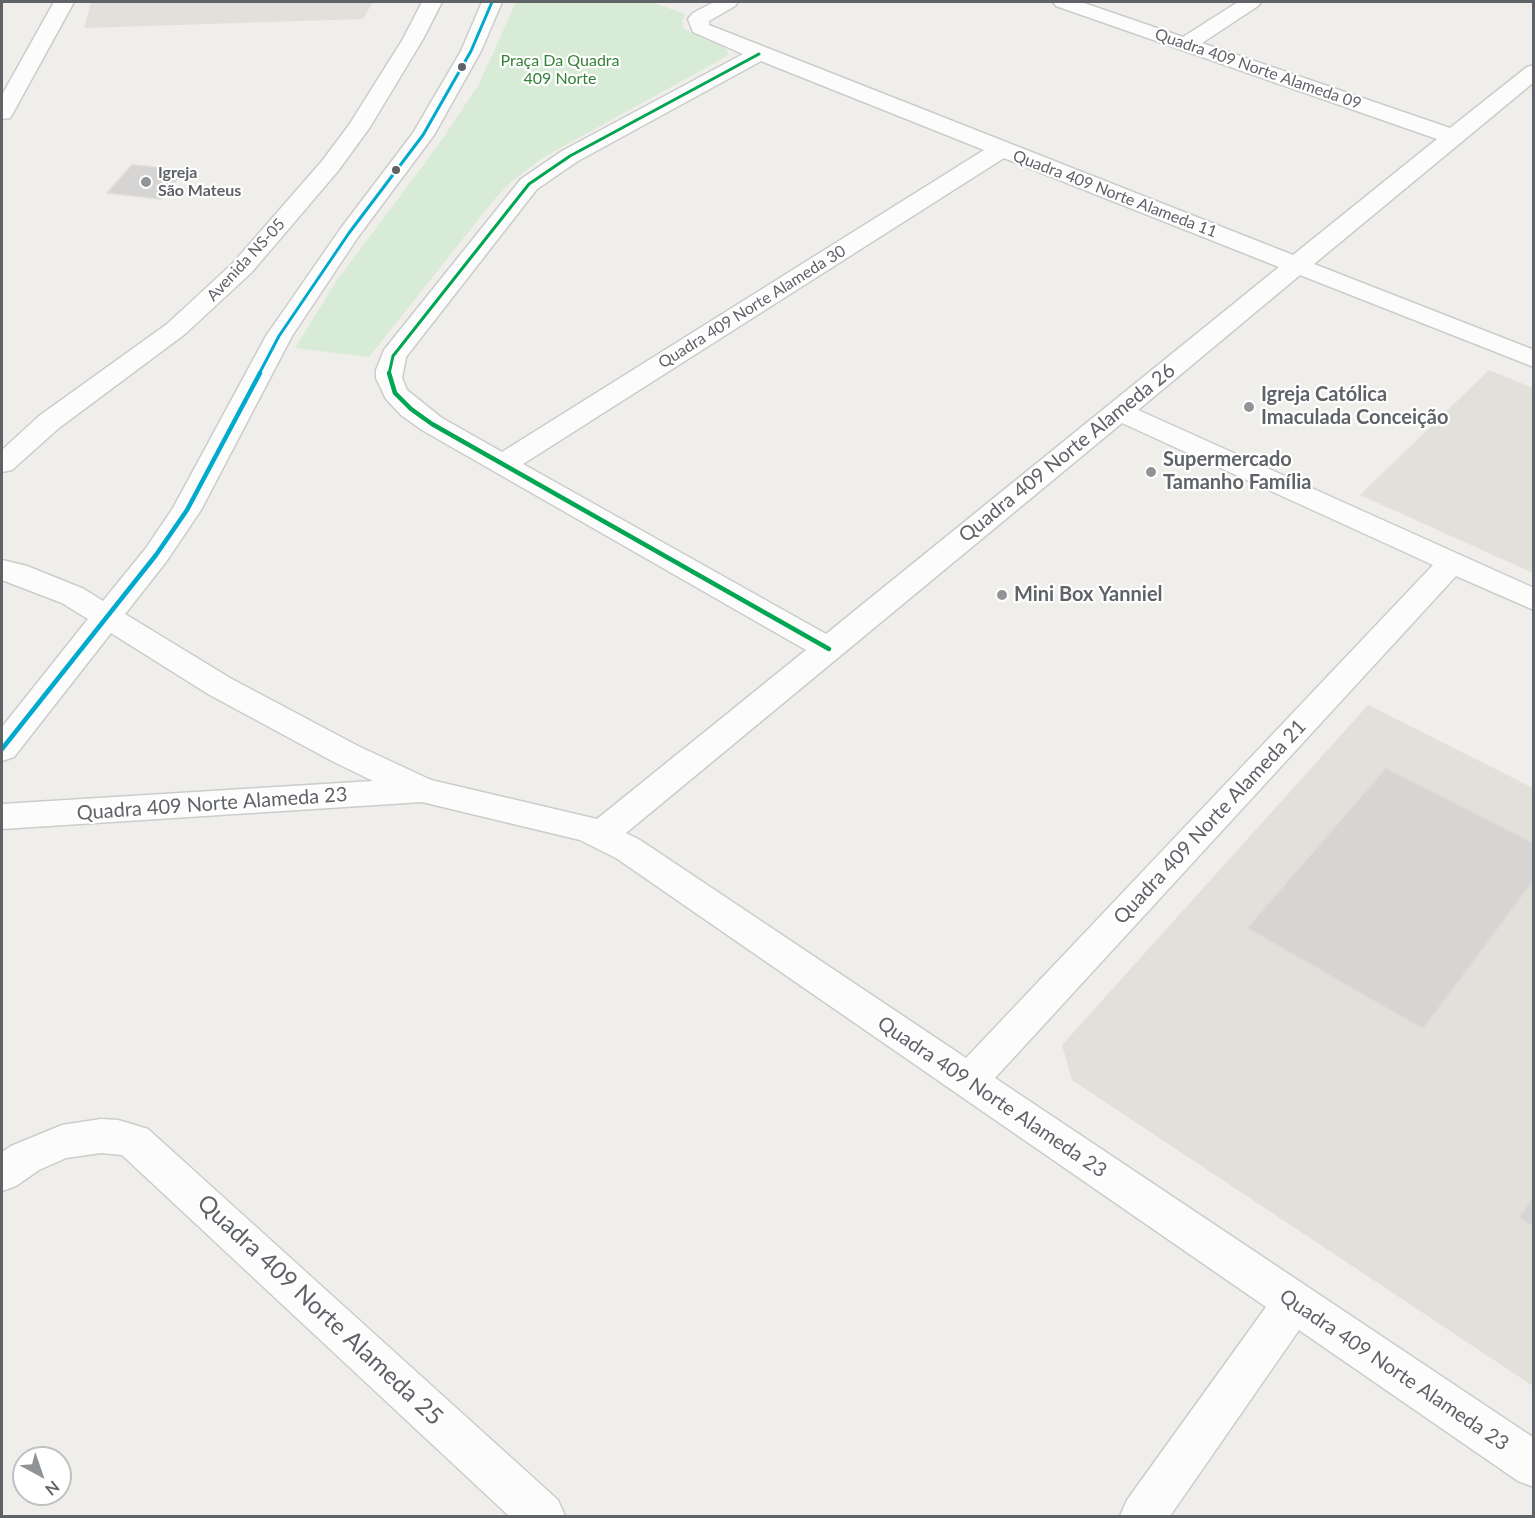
<!DOCTYPE html>
<meta charset="utf-8">
<style>
body{margin:0}
#map{position:relative;width:1535px;height:1518px;overflow:hidden;background:#efeeea;font-family:Lato,sans-serif}
canvas{display:block}
.frame{position:absolute;inset:0;border:3px solid #5f6368;pointer-events:none}
.north{position:absolute;left:12px;top:1446px;width:60px;height:60px;box-sizing:border-box;background:#fff;border:2px solid #bfc1c3;border-radius:50%;rotate:140deg;font-size:16px;font-weight:700;line-height:24px;text-align:center;color:#5f6368}
.north::after{content:'';display:block;margin:auto;width:21px;height:27px;background:#919496;clip-path:polygon(50% 0,100% 100%,50% 72%,0 100%)}
</style>
<div id="map">
<canvas width="1535" height="1518"></canvas>
<div class="frame"></div>
<div class="north">N</div>
</div>
<script>
const c = document.querySelector('canvas').getContext('2d');
c.lineJoin = 'round';
function fill(path, color) {
  c.fillStyle = color;
  c.fill(path, 'evenodd');
}
function poly(rows) {
  const path = new Path2D();
  for (const r of rows) {
    path.moveTo(r[0], r[1]);
    for (let i = 2; i < r.length; i += 2) path.lineTo(r[i], r[i + 1]);
  }
  return path;
}
function trace(path, color, width, dash) {
  c.strokeStyle = color;
  c.lineWidth = width;
  c.lineCap = dash ? 'butt' : 'round';
  c.setLineDash(dash || []);
  c.stroke(path);
}
function label(font, color, halo, rows, align = 'center') {
  c.font = font + ' Lato,sans-serif';
  c.lineWidth = 4.5;
  c.setLineDash([]);
  c.textBaseline = 'middle';
  c.strokeStyle = halo;
  c.fillStyle = color;
  for (const [text, x, y, turn = 0] of rows) {
    c.save();
    c.translate(x, y);
    c.rotate((+turn || 0) * Math.PI / 180);
    c.textAlign = isNaN(turn) ? turn : align;
    if (halo) c.strokeText(text, 0, 0);
    c.fillText(text, 0, 0);
    c.restore();
  }
}
const education = poly([
 [91,2,373,2,363,19,84,28],
 [1489,370,1533,388,1533,573,1360,495],
 [1368,705,1533,788,1533,1386,1072,1080,1062,1045]
]);
const green = poly([
 [516,2,651,2,685,14,682,21,684,29,725,47,729,55,544,157,512,181,493,201,369,357,295,348,335,283,439,144,479,84]
]);
const building = poly([
 [132,165,185,170,161,199,107,193,132,165],
 [1386,768,1534,843,1534,880,1423,1029,1247,928,1386,768],
 [1534,1195,1534,1227,1519,1218,1534,1195]
]);
const minor = poly([
 [54,2,74,2,13,113,10,118,2,119,2,95,54,2],
 [422,2,442,2,423,39,370,127,338,171,251,273,185,334,59,428,12,470,2,472,2,450,39,416,167,324,233,263,322,161,349,125,403,39,422,2],
 [482,2,502,2,481,51,434,135,358,237,292,336,201,510,166,562,125,614,230,678,358,746,431,780,597,819,806,650,422,430,401,415,386,399,376,378,376,370,384,350,521,179,562,151,743,54,693,32,688,19,693,13,714,2,738,2,735,6,709,21,709,25,1293,255,1437,139,1056,6,1053,2,1081,2,1183,37,1238,2,1261,2,1258,6,1202,43,1450,128,1527,67,1534,65,1534,82,1314,264,1534,350,1534,367,1300,275,1138,410,1534,588,1534,610,1456,576,995,1078,1534,1438,1534,1487,1518,1481,1299,1330,1170,1516,1120,1516,1127,1500,1266,1307,616,858,580,840,422,802,2,829,2,804,373,781,334,762,208,694,111,633,14,757,2,761,2,727,88,619,62,603,2,580,2,560,27,566,84,589,103,601,146,548,173,508,266,336,341,228,413,133,461,51,482,2],
 [761,61,984,150,502,452,442,418,407,390,402,378,406,357,537,189,578,161,761,61],
 [1004,158,1279,267,826,634,523,464,1004,158],
 [1122,423,1433,565,966,1058,640,840,626,833,1122,423],
 [101,1119,118,1120,148,1129,558,1500,565,1516,509,1516,122,1155,101,1153,66,1158,39,1170,16,1186,2,1191,2,1152,11,1146,62,1125,101,1119]
]);
const bus1Far1 = poly([
 [259,374,279,336,349,233,423,135,471,51,492,2]
]);
const bus1 = poly([
 [2,749,156,555,187,510,260,373]
]);
const bus2Far1 = poly([
 [389,374,393,356,529,184,570,156,759,54]
]);
const bus2 = poly([
 [389,373,395,393,411,409,432,424,829,649]
]);
const markers = [
 [462,67,5,"#5f6368"],
 [396,170,5,"#5f6368"],
 [146,182,6,"#919496"],
 [1249,407,6,"#919496"],
 [1151,472,6,"#919496"],
 [1002,595,6,"#919496"]
];
const farParknames = [
 ["Praça Da Quadra",560,61],
 ["409 Norte",560,79]
];
const farStreetnames = [
 ["Quadra 409 Norte Alameda 09",1258,69,19],
 ["Quadra 409 Norte Alameda 11",1115,194,21],
 ["Avenida NS-05",246,260,-47],
 ["Quadra 409 Norte Alameda 30",752,307,-32]
];
const farPoinames = [
 ["Igreja",158,173],
 ["São Mateus",158,191]
];
const poiNames = [
 ["Igreja Católica",1261,395],
 ["Imaculada Conceição",1261,418],
 ["Supermercado",1163,460],
 ["Tamanho Família",1163,483],
 ["Mini Box Yanniel",1014,595]
];
const streetNames = [
 ["Quadra 409 Norte Alameda 26",1067,453,-39],
 ["Quadra 409 Norte Alameda 23",212,804,-4],
 ["Quadra 409 Norte Alameda 21",1210,822,-47],
 ["Quadra 409 Norte Alameda 23",992,1097,34],
 ["Quadra 409 Norte Alameda 23",1394,1370,34]
];
const nearStreetnames = [
 ["Quadra 409 Norte Alameda 25",320,1310,43]
];
fill(education, '#e2e0da');
fill(green, '#d8ebd6');
fill(building, '#d6d5d3');
trace(building, '#deddd9', 1.5);
trace(minor, '#cbcccc', 3);
fill(minor, '#fdfcfc');
trace(bus1Far1, '#00a9ce', 3);
trace(bus1, '#00a9ce', 4.5);
trace(bus2Far1, '#00a651', 3);
trace(bus2, '#00a651', 4.5);
for (const [x, y, r, color] of markers) {
  const dot = new Path2D();
  dot.arc(x, y, r, 0, 2 * Math.PI);
  c.fillStyle = color;
  c.fill(dot);
  trace(dot, '#fff', 2);
}
label('16px', '#348238', '#fff', farParknames);
label('16px', '#5f6368', '#fff', farStreetnames);
label('bold 16px', '#5f6368', '#fff', farPoinames, 'left');
label('bold 20px', '#5f6368', '#fff', poiNames, 'left');
label('20px', '#5f6368', '#fff', streetNames);
label('24px', '#5f6368', '#fff', nearStreetnames);
</script>
